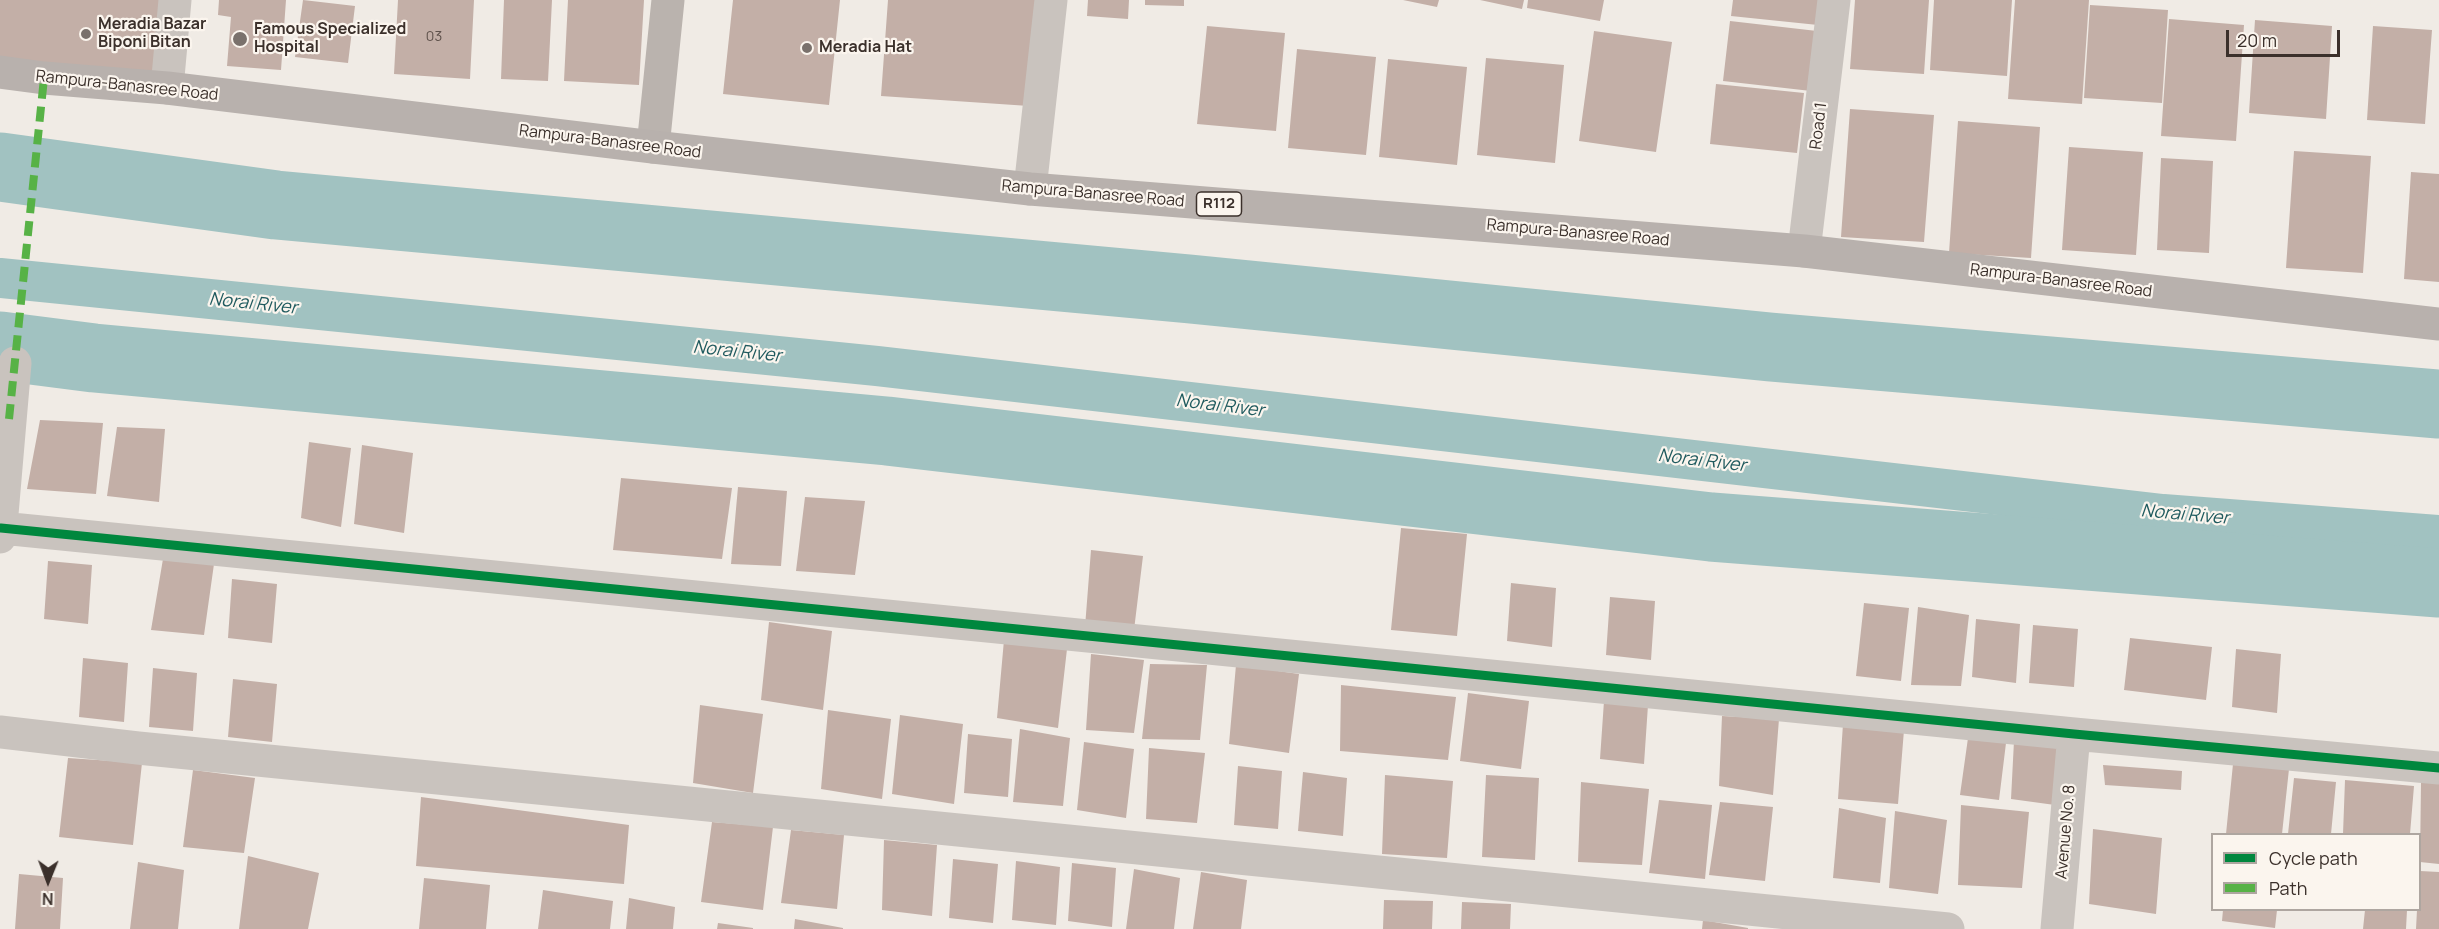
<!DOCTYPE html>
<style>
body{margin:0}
#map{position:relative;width:2439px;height:929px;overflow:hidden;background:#f0ebe5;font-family:Manrope,sans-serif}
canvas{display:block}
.legend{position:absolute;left:2211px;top:833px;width:210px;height:78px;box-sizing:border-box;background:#fbf5ee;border:2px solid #aea6a0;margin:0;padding:8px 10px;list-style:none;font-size:18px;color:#3b302b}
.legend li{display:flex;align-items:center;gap:12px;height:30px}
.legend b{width:30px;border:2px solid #aea6a0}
.north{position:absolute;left:18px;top:851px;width:60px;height:60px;-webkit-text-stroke:4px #fbf5ee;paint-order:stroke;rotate:181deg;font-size:16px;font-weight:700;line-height:24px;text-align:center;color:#3b302b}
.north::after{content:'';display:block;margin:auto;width:21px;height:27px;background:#3b302b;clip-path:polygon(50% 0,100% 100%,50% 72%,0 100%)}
.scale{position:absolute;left:2226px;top:30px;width:114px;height:27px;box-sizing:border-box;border:3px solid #3b302b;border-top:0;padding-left:8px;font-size:18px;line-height:21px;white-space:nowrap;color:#3b302b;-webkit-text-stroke:4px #fbf5ee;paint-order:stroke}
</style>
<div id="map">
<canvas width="2439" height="929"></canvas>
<ul class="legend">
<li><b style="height:8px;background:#00873e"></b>Cycle path</li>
<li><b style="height:8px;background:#57b246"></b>Path</li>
</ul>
<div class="north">N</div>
<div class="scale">20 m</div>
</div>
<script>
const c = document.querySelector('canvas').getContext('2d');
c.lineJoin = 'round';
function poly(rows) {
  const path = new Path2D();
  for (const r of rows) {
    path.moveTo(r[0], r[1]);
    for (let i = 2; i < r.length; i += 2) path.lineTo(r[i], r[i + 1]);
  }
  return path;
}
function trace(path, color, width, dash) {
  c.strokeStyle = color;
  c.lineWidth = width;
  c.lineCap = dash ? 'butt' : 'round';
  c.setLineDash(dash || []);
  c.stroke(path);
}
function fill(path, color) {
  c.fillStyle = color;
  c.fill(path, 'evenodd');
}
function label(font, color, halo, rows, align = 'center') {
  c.font = font + ' Manrope,sans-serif';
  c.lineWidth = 4.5;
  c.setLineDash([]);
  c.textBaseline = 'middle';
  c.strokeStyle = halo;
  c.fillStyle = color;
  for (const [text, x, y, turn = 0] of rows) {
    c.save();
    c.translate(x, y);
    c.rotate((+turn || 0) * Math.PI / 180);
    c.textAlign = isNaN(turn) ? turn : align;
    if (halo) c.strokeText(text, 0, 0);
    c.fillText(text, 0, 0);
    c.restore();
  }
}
const canal = poly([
 [0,278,877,366,2163,514,2439,535]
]);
const river = poly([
 [0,167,276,205,1190,289,1770,347,2439,404],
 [0,346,94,358,887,431,1711,527,2439,583]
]);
const building = poly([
 [0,0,175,0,167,88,0,67],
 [219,0,286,0,281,70,227,66,231,17,218,15],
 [303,0,355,6,348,63,295,57],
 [398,0,474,0,470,79,394,74],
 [504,0,552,0,548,81,501,79],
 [568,0,644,0,639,85,564,81],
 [733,0,840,0,829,105,723,94],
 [888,0,1036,0,1029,106,881,96],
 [1088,0,1129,0,1128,19,1087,16],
 [1145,0,1184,0,1184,6,1145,5],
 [1403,0,1439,0,1437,7],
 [1480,0,1524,0,1522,9],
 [1528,0,1604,0,1600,21,1527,8],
 [1733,0,1821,0,1818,25,1731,16],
 [1855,0,1929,0,1924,74,1850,69],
 [1934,0,2012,0,2007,76,1930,70],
 [2015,0,2089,0,2082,104,2008,99],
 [2090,5,2168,10,2162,103,2084,98],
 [2169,19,2244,25,2236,141,2161,136],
 [2255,20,2332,26,2326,119,2249,113],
 [1730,21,1817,31,1811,91,1723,81],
 [1207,26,1285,33,1276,131,1197,124],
 [2373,26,2432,30,2425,124,2367,120],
 [1594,31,1672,42,1656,152,1579,141],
 [1297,49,1376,57,1366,155,1288,148],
 [1486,58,1564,65,1555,163,1477,155],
 [1388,59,1467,67,1457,165,1379,157],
 [1716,84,1804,93,1797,153,1710,144],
 [1850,109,1934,115,1924,242,1841,237],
 [1958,121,2040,127,2031,258,1949,253],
 [2069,147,2143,152,2136,255,2062,250],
 [2294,151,2371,156,2363,273,2286,268],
 [2161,158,2213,161,2209,253,2157,250],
 [2411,172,2439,174,2439,282,2404,279],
 [40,420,103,423,96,494,27,489],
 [117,427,165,429,159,502,107,496],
 [309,442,351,448,341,527,301,518],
 [362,445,413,453,404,533,354,524],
 [621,478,732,488,722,559,613,550],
 [738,487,787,491,781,566,731,564],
 [805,497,865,501,855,575,796,571],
 [1401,528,1467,534,1457,636,1391,630],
 [1091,550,1143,556,1134,630,1085,627],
 [163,559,214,564,204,635,151,630],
 [48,561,92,565,88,624,44,619],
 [232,579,277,584,272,643,228,638],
 [1511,583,1556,588,1552,647,1507,641],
 [1610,597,1655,601,1651,660,1606,655],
 [1864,603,1909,608,1901,681,1856,676],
 [1918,607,1969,615,1961,686,1911,685],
 [1976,619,2020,624,2016,683,1972,677],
 [769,622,832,631,823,710,761,700],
 [2033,625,2078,629,2074,687,2029,683],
 [2130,638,2212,647,2206,700,2124,690],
 [1004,640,1067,649,1058,728,997,718],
 [2236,649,2281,654,2277,713,2232,707],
 [1091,654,1144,660,1134,733,1086,730],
 [83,658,128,663,124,722,79,717],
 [1150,664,1207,665,1200,740,1142,739],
 [1236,665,1299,674,1289,753,1229,744],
 [153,668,197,673,193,731,149,727],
 [233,679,277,684,272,742,228,737],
 [1341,685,1456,697,1448,760,1340,751],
 [1468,693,1529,701,1521,769,1460,761],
 [1604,701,1648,705,1644,764,1600,759],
 [700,705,763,714,753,793,693,783],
 [828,710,891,719,882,799,821,789],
 [900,715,963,724,954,804,892,794],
 [1722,716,1779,719,1773,795,1719,786],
 [1843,724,1904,730,1898,804,1838,799],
 [1020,729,1070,738,1063,806,1013,802],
 [968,734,1012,739,1008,797,964,793],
 [1968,738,2006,743,1999,800,1960,795],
 [2014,741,2059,746,2055,805,2011,799],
 [1084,742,1134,749,1126,818,1077,810],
 [1149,748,1205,753,1197,823,1146,819],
 [68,758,142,763,133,845,59,837],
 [2233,764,2289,769,2282,834,2226,834],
 [2103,765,2182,771,2181,790,2105,785],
 [1238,766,1282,771,1278,829,1234,825],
 [193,770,255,778,244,853,183,847],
 [1303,772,1347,778,1343,836,1298,831],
 [1385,775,1453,781,1447,858,1382,854],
 [1486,775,1539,778,1535,860,1482,857],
 [2294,778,2336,782,2331,834,2288,834],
 [2345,780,2414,786,2410,834,2343,834],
 [1581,782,1649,789,1642,865,1578,862],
 [2421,782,2439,783,2439,864,2420,862],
 [421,797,629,825,624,884,416,866],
 [1659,800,1712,805,1705,879,1649,873],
 [1720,802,1773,807,1765,881,1709,875],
 [1961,805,2029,812,2022,888,1958,885],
 [1839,808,1886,818,1880,883,1833,878],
 [1895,811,1947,820,1938,894,1889,888],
 [712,822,773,827,763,910,701,902],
 [2093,829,2162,838,2156,914,2089,904],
 [791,830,844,835,837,909,781,903],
 [884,840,937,845,932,916,882,910],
 [248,856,319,873,308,929,239,929],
 [953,859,998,864,993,923,949,918],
 [1016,861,1060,867,1056,925,1012,920],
 [138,862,184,870,178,929,130,929],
 [1072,863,1116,868,1112,927,1068,921],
 [1134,869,1180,878,1174,929,1126,929],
 [2420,871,2439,872,2439,929,2416,929,2417,910,2420,910],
 [1201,872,1247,880,1241,929,1193,929],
 [19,874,63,878,60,929,15,929],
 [424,878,490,885,486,929,419,929],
 [543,890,613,901,610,929,538,929],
 [629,898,675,907,673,929,626,929],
 [1384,900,1433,901,1432,929,1383,929],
 [1462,902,1511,904,1510,929,1461,929],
 [2223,910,2277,910,2275,928,2222,921],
 [2365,910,2407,910,2406,929,2363,929],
 [795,919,843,928,843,929,794,929],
 [1703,920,1748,928,1748,929,1702,929],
 [718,923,753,928,753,929,717,929]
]);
const street = poly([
 [167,88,175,0],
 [1030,189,1051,0],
 [1804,251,1834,0],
 [1,528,2074,734,2439,768],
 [0,537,15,363],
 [0,732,138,748,1948,929],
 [2057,929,2074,734]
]);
const secondary = poly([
 [653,147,668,0]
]);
const primary = poly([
 [0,72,44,78,167,88,653,147,1030,189,1804,251,2439,324]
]);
const quiet = poly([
 [9,419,44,78]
]);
const cycleway = poly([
 [1,528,2074,734,2439,768]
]);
const markers = [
 [86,34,6,"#7a716c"],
 [240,39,8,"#7a716c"],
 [807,48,6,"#7a716c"]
];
const numberNames = [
 ["03",434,37]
];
const shields = [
 [1219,204,45]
];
const shieldNames = [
 ["R112",1219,204]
];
const poiNames = [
 ["Meradia Bazar",98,25],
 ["Biponi Bitan",98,43],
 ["Famous Specialized",254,30],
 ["Hospital",254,48],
 ["Meradia Hat",819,48]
];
const streetNames = [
 ["Rampura-Banasree Road",127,86,6],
 ["Road 1",1819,126,-83],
 ["Rampura-Banasree Road",610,142,7],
 ["Rampura-Banasree Road",1093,194,5],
 ["Rampura-Banasree Road",1578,233,5],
 ["Rampura-Banasree Road",2061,281,7],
 ["Avenue No. 8",2066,832,-85]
];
const waterNames = [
 ["Norai River",253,304,6],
 ["Norai River",737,352,6],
 ["Norai River",1220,406,7],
 ["Norai River",1702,461,7],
 ["Norai River",2185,515,5]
];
trace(canal, '#a1c2c1', 40);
trace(river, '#a1c2c1', 69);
fill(building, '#c3afa7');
trace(street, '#c9c3be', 33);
trace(secondary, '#bab3ae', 33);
trace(primary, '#b8b1ad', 33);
trace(quiet, '#57b246', 8, [15, 8]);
trace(cycleway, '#00873e', 9);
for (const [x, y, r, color] of markers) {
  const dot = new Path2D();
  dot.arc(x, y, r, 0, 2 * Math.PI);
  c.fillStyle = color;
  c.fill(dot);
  trace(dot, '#fbf5ee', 2);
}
label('14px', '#5d504a', null, numberNames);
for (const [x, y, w] of shields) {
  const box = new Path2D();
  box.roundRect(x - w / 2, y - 12, w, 24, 4.5);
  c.fillStyle = '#fbf5ee';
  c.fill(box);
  trace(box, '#3b302b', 1.5);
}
label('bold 15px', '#3b302b', null, shieldNames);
label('bold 16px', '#3b302b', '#fbf5ee', poiNames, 'left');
label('16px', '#3b302b', '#fbf5ee', streetNames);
label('italic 18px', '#1f5a5e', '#fbf5ee', waterNames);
</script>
